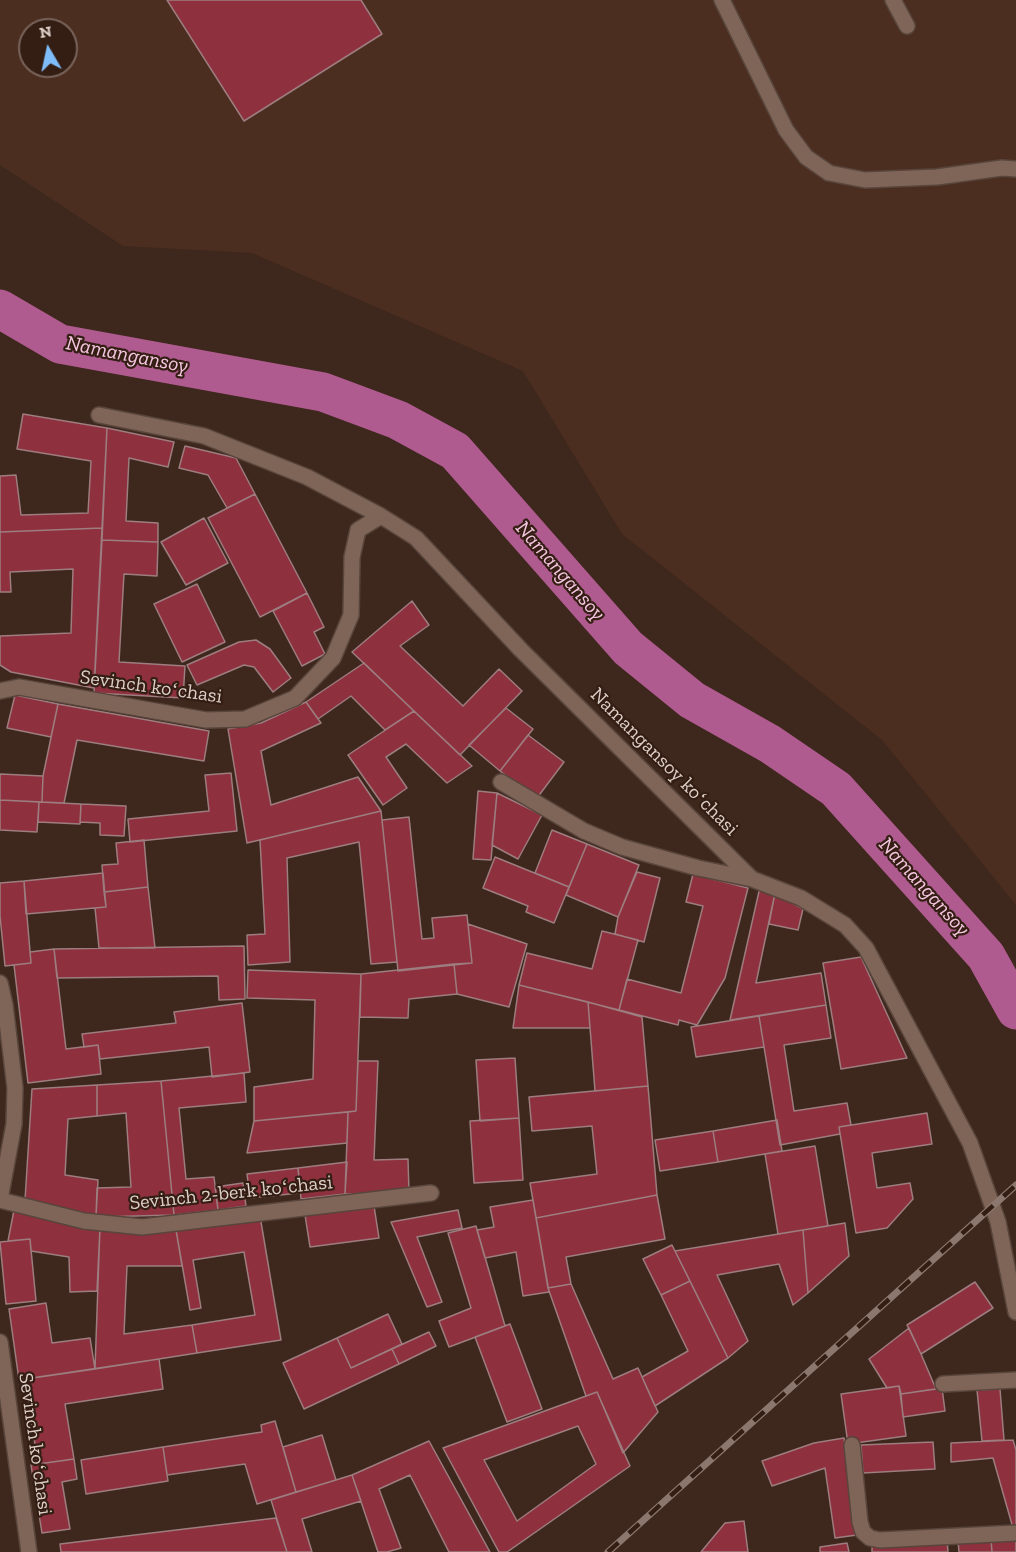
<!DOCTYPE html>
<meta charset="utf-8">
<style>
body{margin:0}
#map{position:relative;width:1016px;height:1552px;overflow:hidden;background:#3e271c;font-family:"Zilla Slab",serif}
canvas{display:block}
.north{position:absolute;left:18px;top:18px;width:60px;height:60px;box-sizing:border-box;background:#341e13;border:2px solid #78645b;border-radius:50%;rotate:351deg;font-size:16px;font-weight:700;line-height:24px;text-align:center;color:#ddcec7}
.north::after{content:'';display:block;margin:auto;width:21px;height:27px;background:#7fbdfa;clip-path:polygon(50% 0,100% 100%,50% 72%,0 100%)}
</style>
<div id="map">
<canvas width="1016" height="1552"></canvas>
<div class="north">N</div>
</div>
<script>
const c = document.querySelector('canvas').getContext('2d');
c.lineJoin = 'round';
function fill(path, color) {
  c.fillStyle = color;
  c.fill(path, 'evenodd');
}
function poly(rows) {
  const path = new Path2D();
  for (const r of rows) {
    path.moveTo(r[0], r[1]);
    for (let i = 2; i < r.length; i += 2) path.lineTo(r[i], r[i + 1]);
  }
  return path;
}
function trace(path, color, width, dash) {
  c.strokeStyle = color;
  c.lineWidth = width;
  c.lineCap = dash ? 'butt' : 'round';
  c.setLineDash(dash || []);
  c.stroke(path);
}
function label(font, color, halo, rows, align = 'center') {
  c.font = font + ' "Zilla Slab",serif';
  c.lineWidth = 4.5;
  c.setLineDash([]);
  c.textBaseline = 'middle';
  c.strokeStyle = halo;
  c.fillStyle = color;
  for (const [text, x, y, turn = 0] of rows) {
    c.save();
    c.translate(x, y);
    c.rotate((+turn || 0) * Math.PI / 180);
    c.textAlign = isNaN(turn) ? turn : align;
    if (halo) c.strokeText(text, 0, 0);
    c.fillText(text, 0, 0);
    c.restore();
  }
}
const built = poly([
 [0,0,1016,0,1016,905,882,740,622,534,523,371,252,253,123,246,0,165],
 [30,30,66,30,66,66,30,66]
]);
const canal = poly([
 [0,309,60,344,323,392,398,420,455,451,628,648,692,700,770,744,836,789,986,956,1016,1010]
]);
const building = poly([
 [167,0,361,0,382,34,244,121,167,0],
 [23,414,107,428,102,528,0,532,0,476,16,475,21,515,88,513,91,461,17,449,23,414],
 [107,428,174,442,168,467,129,458,126,521,158,523,158,542,102,540,107,428],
 [185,446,236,458,255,494,227,508,208,475,179,468,185,446],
 [255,494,307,593,260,617,208,518,255,494],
 [204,518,228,563,186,585,161,542,204,518],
 [102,528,94,688,11,672,0,665,0,636,71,633,73,569,10,572,11,592,0,592,0,532,102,528],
 [102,540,158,542,157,576,124,574,119,662,185,666,183,698,94,693,102,540],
 [197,584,225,642,182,662,154,604,197,584],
 [307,593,324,627,314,632,325,654,302,666,273,611,307,593],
 [412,601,429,625,400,646,463,706,499,669,522,691,460,755,352,652,412,601],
 [256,640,270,649,291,678,273,692,254,667,244,665,197,685,187,665,239,642,256,640],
 [364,663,414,711,385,730,351,696,318,719,306,702,364,663],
 [15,695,58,704,51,737,7,728,15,695],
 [306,702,321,723,261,751,271,805,358,777,381,811,247,843,228,729,261,723,306,702],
 [58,704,209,731,204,761,77,740,64,803,42,802,43,776,58,704],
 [506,708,533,729,500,771,469,745,506,708],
 [414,711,472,766,447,783,406,744,386,757,407,788,383,805,348,755,414,711],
 [528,735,564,762,537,798,500,771,528,735],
 [231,773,237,831,130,842,128,819,209,811,205,775,231,773],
 [0,774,43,776,42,802,0,800,0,774],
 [478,791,497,793,491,860,473,859,478,791],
 [497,793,542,815,518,859,492,845,497,793],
 [0,800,39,802,37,832,0,830,0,800],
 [39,802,81,804,80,824,38,822,39,802],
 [81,804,126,806,124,836,100,835,100,823,80,822,81,804],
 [381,811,397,962,371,964,359,842,287,858,290,962,248,965,247,935,265,934,260,840,381,811],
 [409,817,422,939,434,938,432,918,467,915,472,963,398,971,382,820,409,817],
 [552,830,587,844,569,887,535,873,552,830],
 [144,840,148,887,104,892,102,865,118,864,116,843,144,840],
 [587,844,639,865,618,917,566,895,587,844],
 [495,857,569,887,554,923,526,912,528,906,483,888,495,857],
 [637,872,660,878,644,942,615,934,618,917,637,872],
 [103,873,106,907,26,914,24,881,103,873],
 [693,874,748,888,725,978,697,1025,679,1020,678,1025,619,1010,627,979,681,993,703,906,686,902,693,874],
 [24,881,31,963,5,966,0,916,0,883,24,881],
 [148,887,155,948,99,948,95,908,106,907,104,892,148,887],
 [760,887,775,893,756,983,821,973,826,1005,730,1020,760,887],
 [775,893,803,909,798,930,769,924,775,893],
 [468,924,527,944,509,1007,457,994,454,964,472,963,468,924],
 [602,931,638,940,619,1010,519,985,527,953,592,969,602,931],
 [244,946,245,999,219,1000,218,976,57,978,54,949,244,946],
 [54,949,66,1049,98,1045,101,1074,28,1083,14,965,31,963,30,952,54,949],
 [861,957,907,1058,841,1069,823,963,861,957],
 [454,964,457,994,409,999,408,1018,360,1017,361,974,454,964],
 [248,970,361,974,356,1111,254,1121,254,1087,313,1079,315,1000,247,998,248,970],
 [519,985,588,1002,590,1028,513,1028,519,985],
 [588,1002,642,1017,648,1086,595,1091,588,1002],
 [242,1003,250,1072,212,1077,209,1047,100,1059,98,1045,84,1047,82,1034,176,1023,174,1012,242,1003],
 [826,1005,831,1038,784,1045,794,1111,847,1103,851,1125,839,1127,840,1134,780,1145,759,1016,826,1005],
 [759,1016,764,1047,696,1057,691,1027,759,1016],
 [515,1058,519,1118,480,1121,476,1060,515,1058],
 [358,1061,378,1061,374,1160,408,1159,409,1192,345,1194,348,1112,356,1111,358,1061],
 [244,1073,246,1102,179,1108,186,1179,214,1177,218,1210,174,1215,161,1081,244,1073],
 [161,1081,174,1215,96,1217,97,1188,131,1187,126,1113,97,1116,97,1085,161,1081],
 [97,1085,97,1116,68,1119,65,1175,98,1180,96,1217,25,1200,32,1089,97,1085],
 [648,1086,657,1195,536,1218,530,1183,597,1174,592,1126,532,1131,529,1097,648,1086],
 [348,1112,347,1143,247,1153,254,1121,348,1112],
 [927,1113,932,1144,872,1153,877,1188,910,1183,913,1199,887,1228,856,1233,839,1127,927,1113],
 [519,1118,523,1180,474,1183,470,1121,519,1118],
 [777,1120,782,1151,718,1162,713,1131,777,1120],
 [713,1131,718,1162,660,1171,655,1140,713,1131],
 [815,1146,828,1226,778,1234,765,1154,815,1146],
 [347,1162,345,1194,301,1199,298,1168,347,1162],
 [298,1168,300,1193,250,1198,247,1174,298,1168],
 [243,1183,246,1206,218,1210,215,1187,243,1183],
 [657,1195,665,1239,566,1257,571,1284,548,1288,536,1218,657,1195],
 [533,1200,549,1292,523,1296,516,1252,485,1258,477,1230,494,1227,490,1207,533,1200],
 [374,1206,379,1238,310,1247,305,1215,374,1206],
 [14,1210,100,1227,97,1291,70,1292,69,1257,31,1251,30,1239,8,1241,14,1210],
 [458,1210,462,1228,417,1237,442,1302,427,1307,391,1222,458,1210],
 [260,1216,281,1340,197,1353,192,1325,255,1315,244,1252,193,1260,201,1308,190,1310,176,1230,260,1216],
 [845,1223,849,1256,808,1293,803,1230,845,1223],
 [476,1226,505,1326,449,1347,439,1321,471,1308,448,1233,476,1226],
 [100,1227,176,1230,182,1266,127,1266,124,1334,192,1325,197,1353,95,1369,100,1227],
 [803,1230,808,1293,793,1305,779,1264,717,1275,748,1341,728,1358,675,1251,803,1230],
 [30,1239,36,1301,6,1304,0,1242,30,1239],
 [672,1245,690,1281,661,1295,643,1259,672,1245],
 [690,1281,728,1358,655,1406,642,1377,688,1351,661,1295,690,1281],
 [975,1282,993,1308,921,1354,907,1325,975,1282],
 [571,1284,613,1379,638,1368,658,1412,623,1453,597,1392,586,1396,548,1288,571,1284],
 [46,1303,52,1343,90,1338,95,1369,19,1380,9,1309,46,1303],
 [388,1314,402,1344,351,1368,337,1338,388,1314],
 [510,1324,542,1409,507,1422,475,1337,510,1324],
 [909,1328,921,1354,936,1389,901,1394,899,1386,887,1388,869,1359,909,1328],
 [429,1332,436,1346,399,1364,392,1349,429,1332],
 [337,1338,351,1368,392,1349,399,1364,304,1409,283,1363,337,1338],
 [159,1359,163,1389,65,1404,74,1459,38,1464,25,1379,159,1359],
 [899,1386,906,1436,848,1444,841,1394,899,1386],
 [942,1388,945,1411,903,1417,901,1394,942,1388],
 [1000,1389,1004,1440,982,1441,977,1390,1000,1389],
 [597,1392,630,1466,507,1552,499,1552,443,1448,597,1392],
 [578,1426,596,1464,517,1521,484,1460,578,1426],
 [275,1421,296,1492,257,1504,245,1464,167,1475,163,1447,262,1432,261,1425,275,1421],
 [322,1435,336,1480,296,1492,283,1447,322,1435],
 [844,1438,857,1535,835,1538,825,1468,772,1486,762,1461,814,1443,844,1438],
 [1013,1440,1016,1450,1016,1528,1013,1528,993,1458,951,1462,951,1443,1013,1440],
 [429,1441,490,1552,449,1552,410,1475,379,1489,401,1548,387,1552,378,1552,352,1475,429,1441],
 [933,1442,935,1469,863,1473,861,1445,933,1442],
 [163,1447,168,1481,86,1494,81,1460,163,1447],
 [74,1459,77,1479,62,1482,70,1529,42,1533,31,1465,74,1459],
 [352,1475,361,1501,302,1519,312,1552,287,1552,271,1500,352,1475],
 [276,1518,287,1552,61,1552,60,1544,276,1518],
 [744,1521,748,1552,701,1552,725,1523,744,1521],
 [1016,1537,1016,1552,992,1552,991,1539,1016,1537],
 [947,1539,948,1552,872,1552,872,1545,947,1539],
 [991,1539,992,1552,959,1552,958,1541,991,1539],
 [847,1543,849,1552,820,1552,820,1547,847,1543]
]);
const service = poly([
 [722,0,786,130,806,157,829,173,865,180,937,177,1002,168,1016,169],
 [893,0,907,26],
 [943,1384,1016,1380]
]);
const minor = poly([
 [99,415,204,436,307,477,381,516,416,538,521,650,752,879,801,898,845,925,866,948,970,1143,998,1222,1016,1312],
 [0,691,19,687,206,720,245,719,295,698,333,658,351,615,352,557,358,530,381,516],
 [501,782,584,831,622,847,698,868,752,879],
 [0,983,5,1005,15,1088,14,1124,0,1199],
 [0,1200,84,1221,142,1227,431,1193],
 [0,1342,29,1552],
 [852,1445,860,1522,863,1532,870,1538,880,1540,1016,1533]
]);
const rail = poly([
 [608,1552,1016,1185]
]);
const streetNames = [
 ["Sevinch koʻchasi",151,687,8],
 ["Namangansoy koʻchasi",664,762,45],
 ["Sevinch 2-berk koʻchasi",231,1193,-6],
 ["Sevinch koʻchasi",35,1444,82]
];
const waterNames = [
 ["Namangansoy",127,355,11],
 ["Namangansoy",560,571,49],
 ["Namangansoy",924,887,48]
];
fill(built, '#4b2e1f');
trace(canal, '#b05b90', 39);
fill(building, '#8e303e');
trace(building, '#9d7d7f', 1.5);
trace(service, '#58453c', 18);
trace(minor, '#58453c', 18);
trace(service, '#7f6558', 15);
trace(minor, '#7f6558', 15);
trace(rail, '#8b776e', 7);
trace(rail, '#341e13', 4.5, [14]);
label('20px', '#ddcec7', '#341e13', streetNames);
label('italic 21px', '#f5c6e0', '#341e13', waterNames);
</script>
